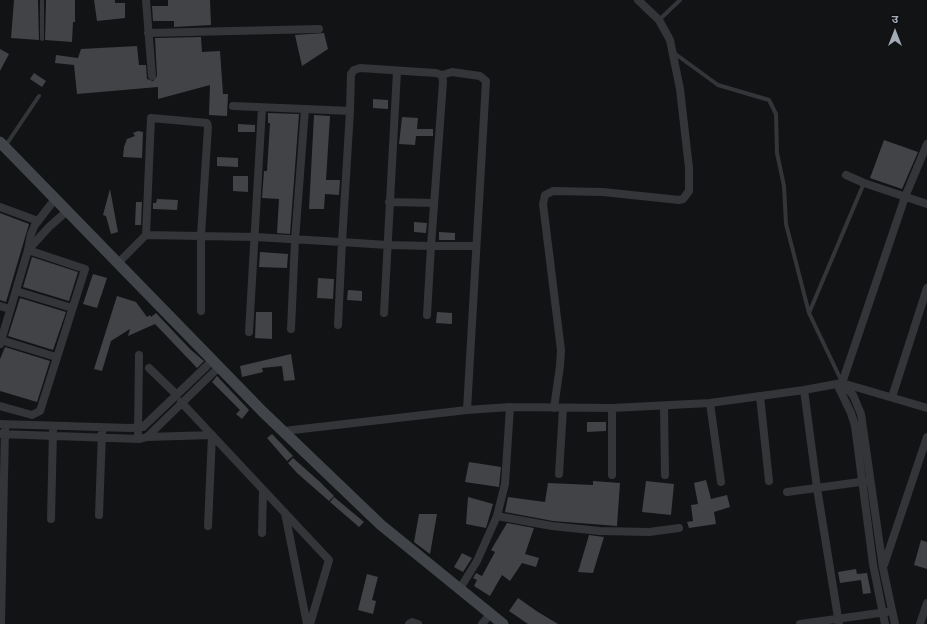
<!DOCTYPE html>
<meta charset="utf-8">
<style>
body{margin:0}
#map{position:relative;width:927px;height:624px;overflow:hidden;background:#121314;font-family:Signika,"Noto Sans Devanagari",sans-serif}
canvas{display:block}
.north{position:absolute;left:875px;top:12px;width:40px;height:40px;-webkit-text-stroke:3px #0d0e0f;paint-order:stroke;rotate:0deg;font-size:11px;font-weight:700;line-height:16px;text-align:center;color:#a4acb5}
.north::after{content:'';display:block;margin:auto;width:14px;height:18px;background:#a4acb5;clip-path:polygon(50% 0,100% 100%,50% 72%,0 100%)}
</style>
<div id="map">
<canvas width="927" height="624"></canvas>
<div class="north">उ</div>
</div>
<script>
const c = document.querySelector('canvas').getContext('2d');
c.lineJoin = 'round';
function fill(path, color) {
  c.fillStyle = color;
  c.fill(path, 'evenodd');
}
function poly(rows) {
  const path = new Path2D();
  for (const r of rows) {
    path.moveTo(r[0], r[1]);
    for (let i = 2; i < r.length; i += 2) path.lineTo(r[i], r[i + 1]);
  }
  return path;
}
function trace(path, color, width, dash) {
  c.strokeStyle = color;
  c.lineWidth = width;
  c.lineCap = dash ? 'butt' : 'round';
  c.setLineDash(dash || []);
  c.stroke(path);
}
const building = poly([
 [14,0,38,0,39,40,11,38],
 [46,0,75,0,75,22,73,22,72,42,45,40],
 [94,0,115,0,115,3,125,3,125,18,97,21],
 [168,0,210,0,211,25,174,27,174,21,153,21,152,6,168,6],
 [324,33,328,49,302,66,295,35],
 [201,37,202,52,220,51,223,94,228,94,227,116,209,115,210,85,158,99,158,87,77,94,74,65,55,63,56,55,78,58,81,49,137,46,139,65,146,65,147,79,153,81,157,76,155,38],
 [0,49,9,54,0,71],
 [34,73,46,81,42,87,30,79],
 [373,99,388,100,388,109,373,108],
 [268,113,299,114,290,234,277,233,279,199,262,198,264,171,267,171,270,123,268,123],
 [314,115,330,116,326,180,340,180,339,195,325,194,324,209,309,209],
 [402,117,418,118,417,129,433,129,433,136,416,136,415,145,399,144],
 [238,124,255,125,255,132,238,132],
 [138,131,143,132,142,158,123,157,124,147,127,139,135,136,133,133],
 [884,140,918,152,902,189,870,178],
 [217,157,238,158,238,167,217,166],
 [233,176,248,176,248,192,233,191],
 [110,189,118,232,111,234,106,216,103,215],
 [157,199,178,200,177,210,153,209,153,203,156,203],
 [136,202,142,202,141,225,135,225],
 [0,213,29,224,6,302,0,300],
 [414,222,427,223,426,233,414,232],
 [439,232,455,233,455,240,439,240],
 [260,252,288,254,287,268,259,267],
 [32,257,78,272,69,301,23,287],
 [93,274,107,278,97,308,83,304],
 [318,278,334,279,333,299,317,298],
 [348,290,362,291,362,301,347,300],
 [117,296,136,302,147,317,150,315,151,317,156,313,190,349,204,361,197,368,155,324,128,336,130,329,111,341,102,371,94,369],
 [20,298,66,312,53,350,8,336],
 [256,312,272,312,272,339,255,338],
 [437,312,452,313,452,324,436,323],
 [5,347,50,361,37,402,0,391,0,359],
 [291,354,295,380,284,381,282,366,262,368,263,372,242,377,240,366],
 [217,376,249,410,242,419,236,414,240,410,212,382],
 [587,422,606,422,606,431,587,432],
 [272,434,293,456,287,461,267,438],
 [293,458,320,482,334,496,329,501,297,473,288,463],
 [469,462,501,467,499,487,465,482],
 [706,480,711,499,727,495,730,507,714,512,716,524,689,528,687,522,693,521,691,505,698,504,694,483],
 [593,481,620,483,617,526,553,521,505,512,508,497,545,502,548,483,593,485],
 [646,481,674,484,671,515,642,512],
 [334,497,364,522,359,527,330,502],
 [468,497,493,504,486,528,466,524],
 [419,514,437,514,430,554,414,542],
 [507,523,534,528,525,554,539,558,536,567,522,563,510,581,502,575,490,596,474,586,477,580,473,578,476,573,482,576,495,552,491,550],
 [589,535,604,537,593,573,578,572],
 [921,540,927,542,927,569,914,565],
 [462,553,472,558,463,572,454,567],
 [856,569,857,574,867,573,871,593,863,594,861,580,840,583,838,572],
 [367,574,378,577,372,600,376,601,373,614,358,610],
 [518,598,538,612,558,624,528,624,509,611]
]);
const lane = poly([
 [659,20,680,0],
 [42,39,42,0],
 [674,53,718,85,769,100,776,114,777,153,784,186,786,224,809,313],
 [6,145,39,96],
 [842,382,809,313,864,183]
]);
const street = poly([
 [146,0,152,76],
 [148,33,319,29],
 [442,75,452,72,480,76,486,81,467,410],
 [233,106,305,109],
 [846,175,864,183,927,204],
 [389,202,434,203],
 [0,207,38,221],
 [146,235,255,237,342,242,387,245,431,246,443,82,442,75,436,73,360,68,354,70,351,74,350,111,342,242,338,325],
 [118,263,146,235,151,118,207,123,208,127,201,235,201,311],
 [16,291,72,308],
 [0,306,10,309],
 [384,313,397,71],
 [427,315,431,246,476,246],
 [291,329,295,240,305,109,350,111],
 [249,332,262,108],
 [1,340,56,357],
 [0,344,28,250,49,227,67,211],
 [149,368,177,395],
 [837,384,851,413,855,426,873,564,885,624],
 [804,390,817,488,839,624],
 [760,396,769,481],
 [892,397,927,288],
 [181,402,329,560,310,624],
 [0,406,32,415,40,411,85,269,28,250,31,234,35,225,55,199],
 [664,406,665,475],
 [510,407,505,484,497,516,552,526,600,531,649,532,679,528],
 [554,408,560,366,561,350,543,204,545,195,553,191,603,192,679,200,683,199,689,191,689,168,680,89,670,40,659,20,638,0],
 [0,424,130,428,143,427,213,360],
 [284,431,467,410,510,407,612,408,710,403],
 [138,433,139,355],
 [0,434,140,439,147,437,219,367],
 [147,437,212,435,208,526],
 [559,474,563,408],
 [612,475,612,408],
 [721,482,710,403,804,390,842,383,927,408],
 [787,492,867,481],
 [285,513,307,624],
 [99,515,102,432],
 [51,519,53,431],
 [262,533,263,490],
 [884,565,927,437],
 [459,590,477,561,497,516],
 [1,624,5,429],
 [409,624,412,622,418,624],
 [482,624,490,614],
 [800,624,887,612],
 [895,624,883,568,861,414,853,395,842,383,905,197,927,144],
 [920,624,927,603]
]);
const secondary = poly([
 [0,142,263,412,381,525,503,624]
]);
fill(building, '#414347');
trace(lane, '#333539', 4);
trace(street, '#333539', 8);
trace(secondary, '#414549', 11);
</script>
